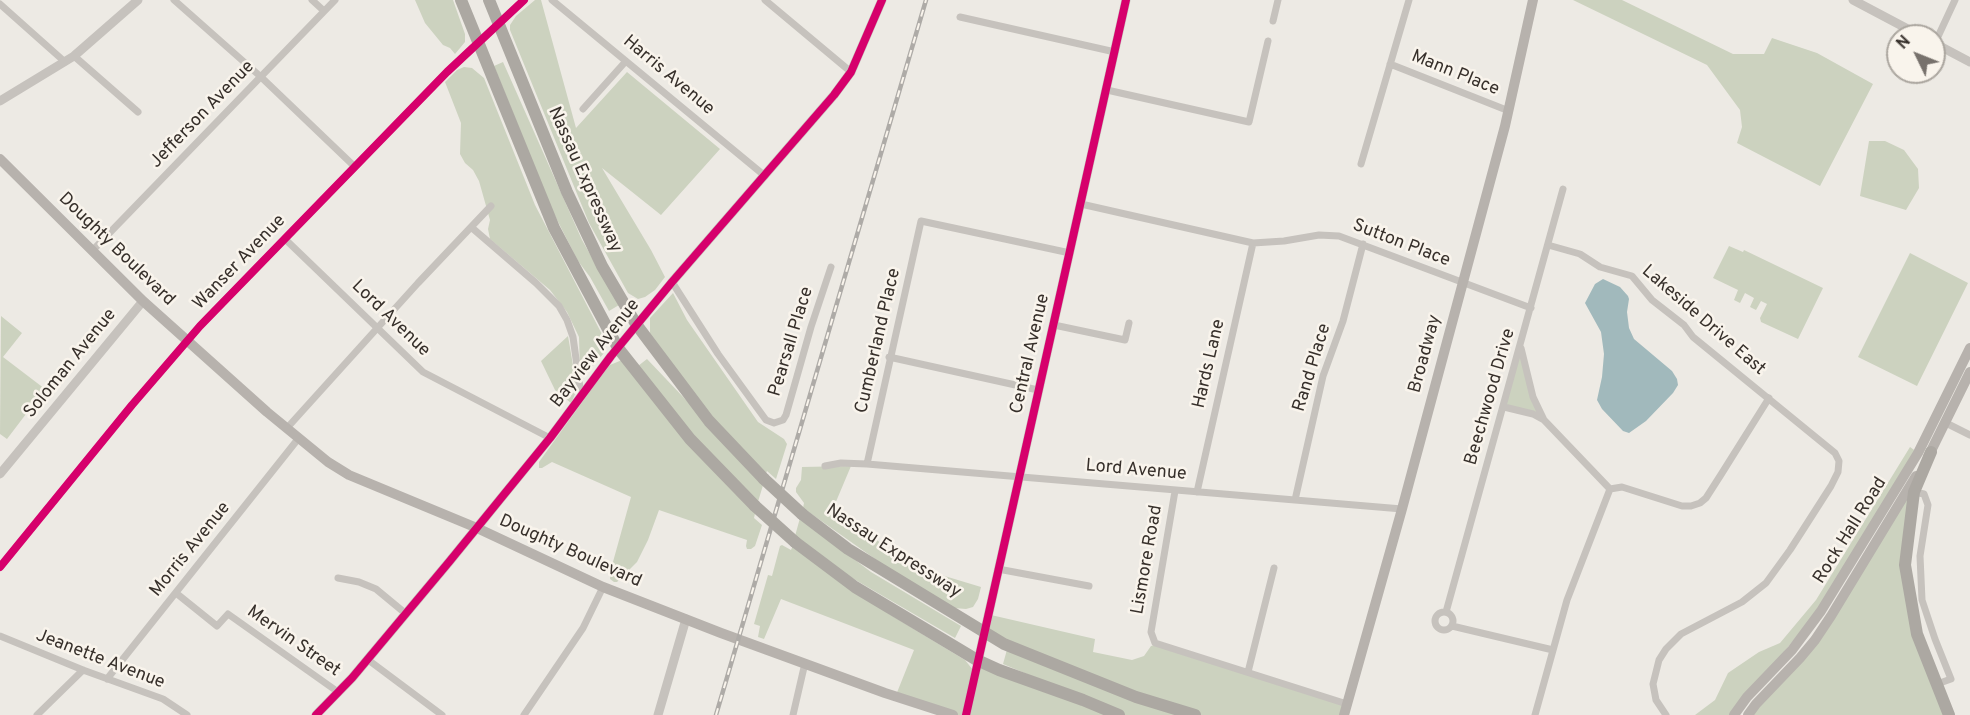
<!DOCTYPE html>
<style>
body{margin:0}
#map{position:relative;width:1970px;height:715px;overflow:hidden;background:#edeae4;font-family:Overpass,sans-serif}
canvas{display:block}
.north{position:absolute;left:1886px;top:24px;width:60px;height:60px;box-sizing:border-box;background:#f9f4ec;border:2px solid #aba69f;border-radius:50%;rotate:313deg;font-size:16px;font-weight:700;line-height:24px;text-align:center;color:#37302b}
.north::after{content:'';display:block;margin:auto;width:21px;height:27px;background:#77716c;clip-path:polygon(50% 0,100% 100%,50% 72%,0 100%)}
</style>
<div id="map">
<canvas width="1970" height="715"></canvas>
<div class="north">N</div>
</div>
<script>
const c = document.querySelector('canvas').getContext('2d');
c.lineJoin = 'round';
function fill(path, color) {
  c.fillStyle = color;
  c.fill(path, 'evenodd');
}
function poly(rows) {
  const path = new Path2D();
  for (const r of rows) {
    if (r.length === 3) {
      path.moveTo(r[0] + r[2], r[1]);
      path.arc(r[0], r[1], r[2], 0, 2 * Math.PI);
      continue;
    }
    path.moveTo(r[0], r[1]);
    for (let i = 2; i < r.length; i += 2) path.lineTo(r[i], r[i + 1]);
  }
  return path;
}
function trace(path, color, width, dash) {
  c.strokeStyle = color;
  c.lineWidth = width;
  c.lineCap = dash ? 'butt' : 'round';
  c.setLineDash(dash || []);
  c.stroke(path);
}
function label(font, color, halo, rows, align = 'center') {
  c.font = font + ' Overpass,sans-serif';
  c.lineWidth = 5;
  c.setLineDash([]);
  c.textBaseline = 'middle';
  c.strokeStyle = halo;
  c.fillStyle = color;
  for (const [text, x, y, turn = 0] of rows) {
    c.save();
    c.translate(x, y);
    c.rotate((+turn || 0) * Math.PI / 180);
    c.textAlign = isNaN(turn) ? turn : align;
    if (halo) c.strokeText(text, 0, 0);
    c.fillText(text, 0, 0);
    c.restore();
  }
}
const green = poly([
 [415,0,453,0,465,34,465,42,455,54,450,48,443,45,425,23],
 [535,0,541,0,576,128,627,72,720,149,661,215,602,168,651,250,665,277,655,290,645,297,638,299,628,293,589,223,510,30,510,25,516,16],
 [1573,0,1622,0,1733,54,1764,54,1772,38,1817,53,1873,84,1820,186,1737,143,1742,127,1740,110,1707,65],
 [503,62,582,240,619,305,609,311,590,277,578,261,552,210,494,66],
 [464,67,472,68,484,78,535,205,606,342,604,353,585,375,583,376,580,371,579,337,567,312,550,290,490,239,488,229,490,220,479,181,473,170,465,163,460,154,461,123,445,82,457,70],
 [1869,141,1885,141,1904,150,1918,169,1919,188,1906,210,1860,196],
 [1729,246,1743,252,1744,250,1823,288,1798,339,1761,322,1760,318,1767,304,1761,301,1756,310,1750,307,1754,298,1745,293,1740,303,1734,300,1738,290,1713,278],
 [1910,253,1968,283,1917,386,1858,357],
 [673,293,687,320,758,422,784,439,787,444,776,479,767,471,765,476,725,434,650,335,650,318],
 [1,316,22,333,3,357,45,389,7,439,0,434],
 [568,336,576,383,576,392,571,403,555,390,541,361],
 [1521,345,1533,397,1544,420,1504,407],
 [647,359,764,482,757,505,691,437,638,366],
 [622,360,756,509,754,518,762,525,755,546,751,549,747,549,746,546,747,540,659,510,648,540,637,562,617,582,614,582,610,579,611,569,631,497,552,462,542,468,539,468,539,462,601,376,610,365],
 [1910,447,1917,452,1825,602,1732,715,1695,715,1715,700,1728,673,1759,652,1780,643,1816,600],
 [851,466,835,504,905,564,981,587,978,599,973,607,966,609,954,608,902,578,803,508,804,503,796,492,796,488,801,480,802,467],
 [1916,475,1906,563,1914,612,1950,715,1750,715,1809,650],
 [800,518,871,572,961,626,955,638,847,575,795,536],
 [794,543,889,614,965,660,973,670,965,715,957,715,896,695,914,650,781,599,764,639,758,637,760,626,754,624,768,575,772,576,780,546,782,545,791,550],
 [991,615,1095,639,1093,652,1132,660,1144,656,1151,646,1155,645,1343,705,1341,715,1201,715,1140,696,991,633,988,624],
 [1008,646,1187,715,1125,715,1003,664],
 [980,667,1115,715,967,715]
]);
const water = poly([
 [1603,279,1620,287,1628,296,1629,299,1627,312,1629,328,1634,339,1672,371,1677,379,1678,385,1673,393,1646,421,1629,433,1623,431,1602,409,1597,400,1602,377,1604,354,1601,332,1585,303,1595,284]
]);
const minor = poly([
 [174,0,261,77,354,166],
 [312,0,324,11],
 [552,0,765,176],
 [765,0,851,72],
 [0,4,65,62],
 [960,17,1115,52],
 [1273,21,1278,0],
 [1935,43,1955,0],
 [74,56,138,112],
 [1390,64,1509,111],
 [1107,90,1249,122,1268,41],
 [583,109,626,61],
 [1361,164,1409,0],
 [1081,204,1253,243,1284,241,1319,235,1339,236,1531,308],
 [471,227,536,283,559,306,567,320,573,337,581,395],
 [285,239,423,372,550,438],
 [1548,245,1580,254,1600,267,1632,276,1652,300,1684,325,1693,337,1835,453,1839,461,1838,472,1831,486,1790,550,1766,583,1742,602,1681,634,1666,649,1659,660,1653,684,1656,700,1666,715],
 [92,251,335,0],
 [672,282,718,354,766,420,774,423,783,420,786,415,811,327,831,267],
 [1054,325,1125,340,1129,323],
 [1521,348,1533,397,1544,420],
 [889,357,1038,390],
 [1504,407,1533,414,1544,420,1610,489],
 [1946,423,1970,435],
 [287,428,418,283,491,206],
 [867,464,921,221,1070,253],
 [825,466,841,463,867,464,1402,509],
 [1610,489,1622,487,1682,506,1691,506,1700,503,1706,498,1722,473,1769,398],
 [1175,491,1151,632,1155,643,1347,704],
 [1197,492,1253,243],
 [1914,492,1924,494,1928,505,1920,556,1922,600,1935,639,1951,679,1937,684],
 [1295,500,1323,376,1343,321,1363,244],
 [0,567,132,405,200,326,447,72,524,0],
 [998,569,1089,586],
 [338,578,359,582,376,589,405,613],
 [176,593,217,626,228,614,338,692],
 [1444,621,9],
 [1446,612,1563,189],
 [1452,626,1553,650],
 [0,636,83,670,163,699,187,715],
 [367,659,442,715],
 [1248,672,1274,568],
 [107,679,298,439],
 [37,715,83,670],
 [524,715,583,628,603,587],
 [793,715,805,663],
 [1535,715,1567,600,1610,489]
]);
const tertiary = poly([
 [1853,0,1921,36],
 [1934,43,1970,62],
 [0,101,74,56,138,0],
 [0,474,143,301],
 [316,715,352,678,449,562,550,438,611,356,672,282,834,95,851,72,882,0],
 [658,715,686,619],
 [966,715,1126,0]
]);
const secondary = poly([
 [0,159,143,301,267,412,328,462,349,475,477,528,603,587,721,633,885,693,953,715],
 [1928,457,1970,372],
 [1344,715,1402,509,1505,126,1533,0],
 [1734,715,1747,697,1792,650,1821,611,1918,453,1970,348],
 [1748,715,1756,704,1800,658,1815,640,1831,616,1916,476]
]);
const trunk = poly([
 [461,0,554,228,618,348,690,439,755,506],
 [489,0,567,192,602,266,636,324,709,421,764,479],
 [1931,452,1914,492,1905,565,1917,634,1949,715],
 [802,514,848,549,1004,644,1136,697,1195,715],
 [795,542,855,587,977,660,999,670,1083,700,1119,715]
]);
const rail = poly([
 [716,715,926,0]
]);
const trunkBridge = poly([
 [764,479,802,514],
 [755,506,795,542]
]);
const cycleway = poly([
 [0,567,132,405,200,326,447,72,524,0],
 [316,715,352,678,449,562,550,438,611,356,672,282,834,95,851,72,882,0],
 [966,715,1126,0]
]);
const streetNames = [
 ["Mann Place",1455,74,22],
 ["Harris Avenue",668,76,40],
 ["Jefferson Avenue",203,115,-46],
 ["Nassau Expressway",584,180,66],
 ["Sutton Place",1401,244,21],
 ["Doughty Boulevard",116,250,44],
 ["Wanser Avenue",240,263,-46],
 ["Lord Avenue",390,319,44],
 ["Lakeside Drive East",1703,321,41],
 ["Cumberland Place",879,341,-77],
 ["Pearsall Place",792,342,-73],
 ["Bayview Avenue",596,354,-52],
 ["Central Avenue",1031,354,-77],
 ["Broadway",1426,354,-75],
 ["Soloman Avenue",71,364,-51],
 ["Hards Lane",1210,364,-77],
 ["Rand Place",1313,368,-73],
 ["Beechwood Drive",1491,397,-74],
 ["Lord Avenue",1136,471,5],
 ["Rock Hall Road",1851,531,-58],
 ["Morris Avenue",191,550,-51],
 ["Doughty Boulevard",570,552,24],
 ["Nassau Expressway",893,552,33],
 ["Lismore Road",1148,560,-80],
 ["Mervin Street",293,642,35],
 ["Jeanette Avenue",100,660,21]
];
fill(green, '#ccd2bf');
fill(water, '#a1b9bc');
trace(minor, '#c6c2bd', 7);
trace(tertiary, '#c6c2bd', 9);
trace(secondary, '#b7b2ad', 10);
trace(trunk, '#aca8a2', 12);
trace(rail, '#aeaba7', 4.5);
trace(rail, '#f9f4ec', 2, [7]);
trace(trunkBridge, '#aca8a2', 12);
trace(cycleway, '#d6006c', 8);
label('18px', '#37302b', '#f9f4ec', streetNames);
</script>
